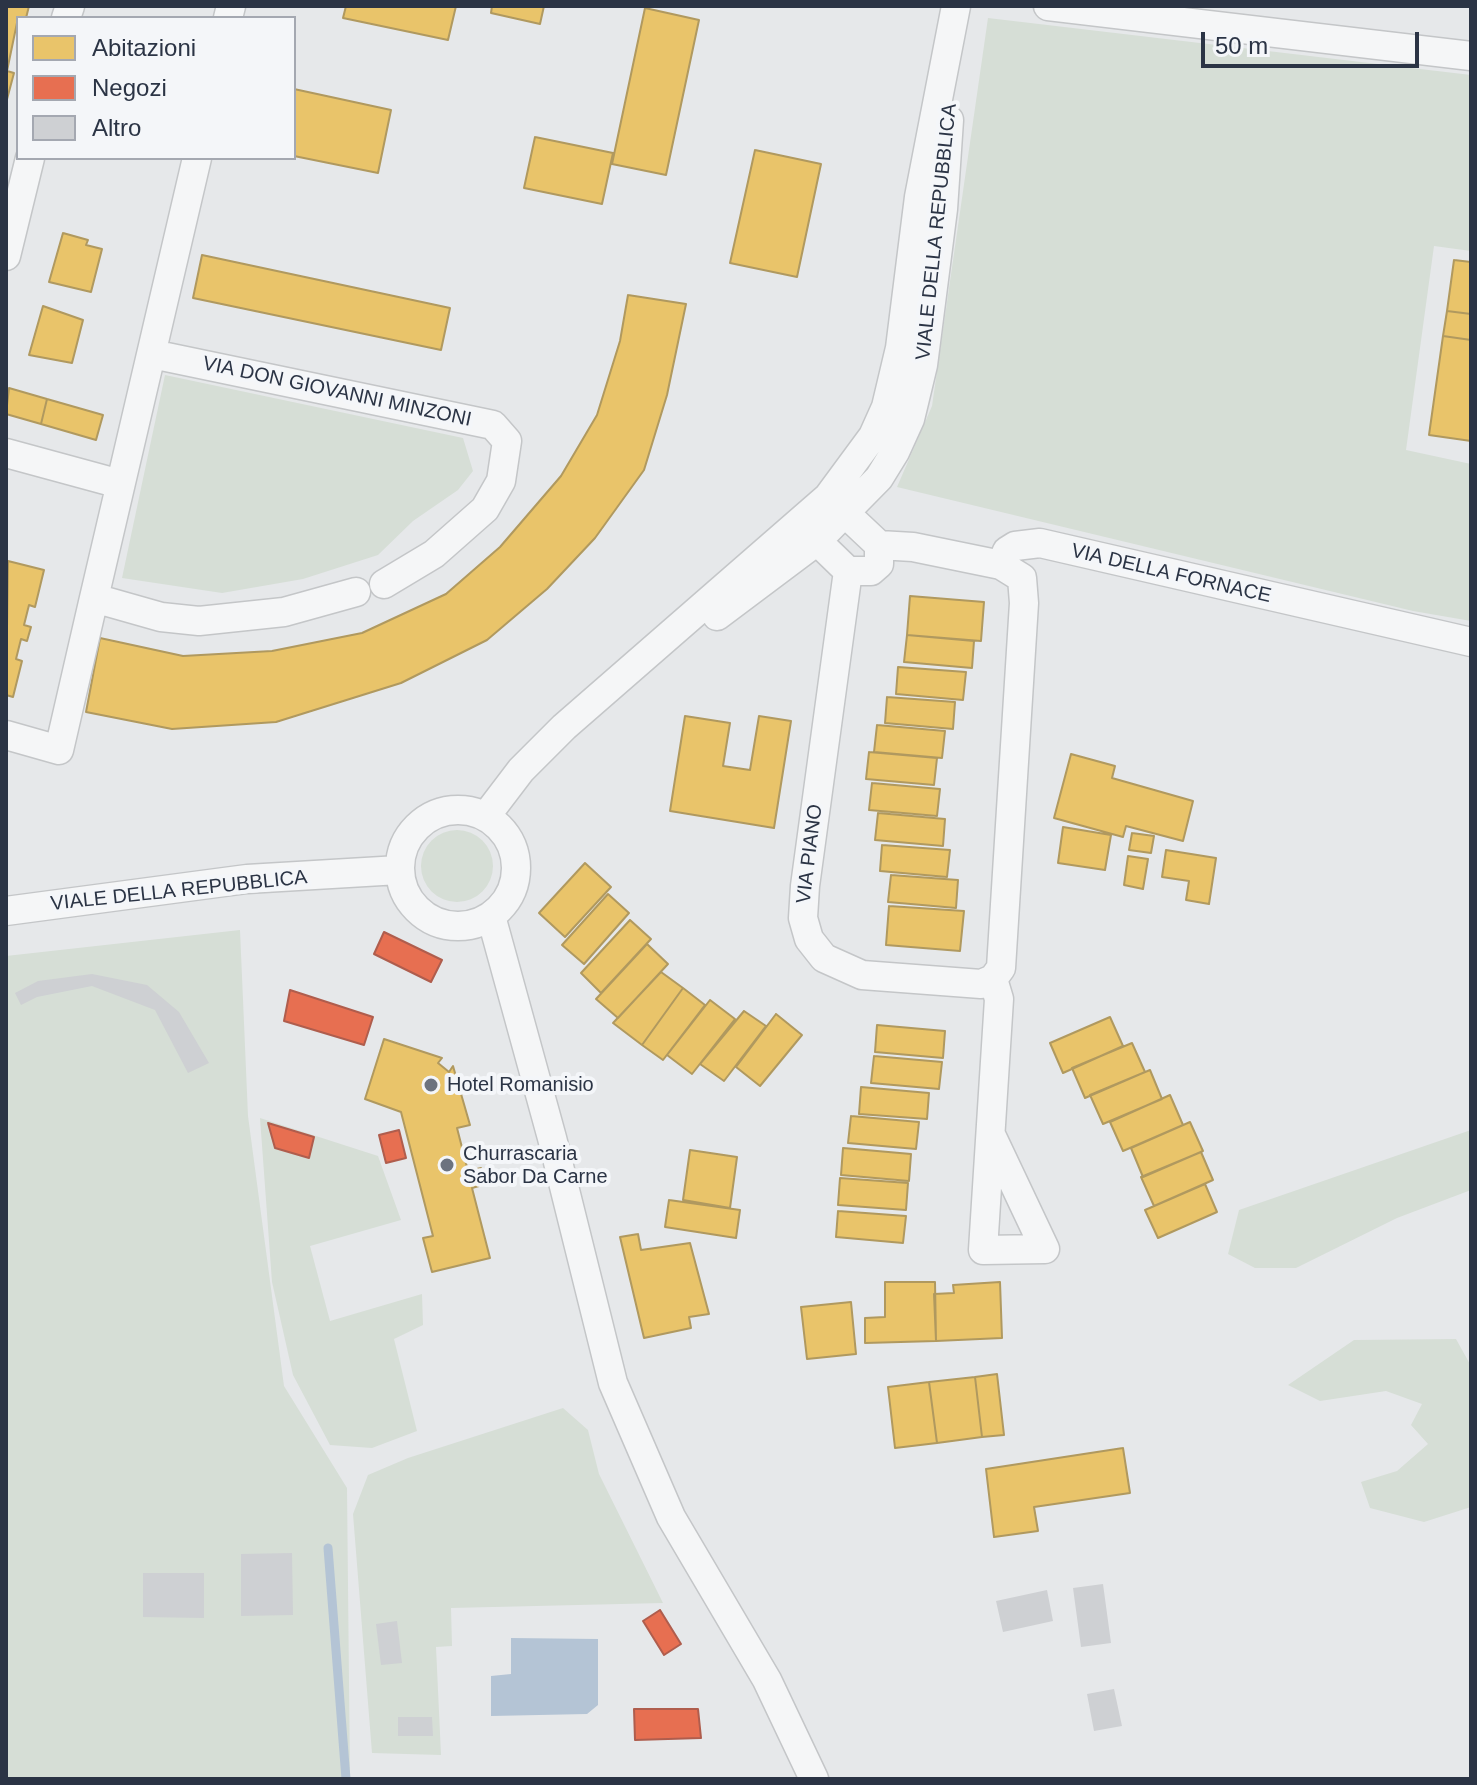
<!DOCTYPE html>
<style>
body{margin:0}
#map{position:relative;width:1477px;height:1785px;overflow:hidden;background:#e6e8ea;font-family:Helvetica,sans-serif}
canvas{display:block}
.frame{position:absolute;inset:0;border:8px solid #2b3445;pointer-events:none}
.legend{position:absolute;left:16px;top:16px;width:280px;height:144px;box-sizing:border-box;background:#f4f6f9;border:2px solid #a4a8b1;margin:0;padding:10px 14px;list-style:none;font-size:24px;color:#2b3445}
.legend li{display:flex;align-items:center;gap:16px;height:40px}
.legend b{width:40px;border:2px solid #a4a8b1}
.scale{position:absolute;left:1201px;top:32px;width:218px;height:36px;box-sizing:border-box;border:4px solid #2b3445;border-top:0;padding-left:10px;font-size:24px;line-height:28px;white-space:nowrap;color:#2b3445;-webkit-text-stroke:6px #f4f6f9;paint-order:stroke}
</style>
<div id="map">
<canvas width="1477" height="1785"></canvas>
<div class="frame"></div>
<ul class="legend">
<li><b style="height:22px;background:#e9c46a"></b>Abitazioni</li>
<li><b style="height:22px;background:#e76f51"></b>Negozi</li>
<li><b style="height:22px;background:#ced0d3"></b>Altro</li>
</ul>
<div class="scale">50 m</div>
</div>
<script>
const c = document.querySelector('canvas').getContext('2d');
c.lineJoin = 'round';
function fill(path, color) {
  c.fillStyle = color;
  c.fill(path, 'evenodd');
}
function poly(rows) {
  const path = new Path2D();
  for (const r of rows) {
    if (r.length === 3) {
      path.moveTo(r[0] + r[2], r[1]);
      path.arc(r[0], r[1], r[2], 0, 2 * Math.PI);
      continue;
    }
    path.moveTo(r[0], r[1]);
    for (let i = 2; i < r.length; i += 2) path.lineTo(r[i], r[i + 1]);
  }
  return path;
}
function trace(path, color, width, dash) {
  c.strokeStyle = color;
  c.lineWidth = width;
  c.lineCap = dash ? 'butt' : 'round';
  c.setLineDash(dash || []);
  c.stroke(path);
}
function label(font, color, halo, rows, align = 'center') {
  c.font = font + ' Helvetica,sans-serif';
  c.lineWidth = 8;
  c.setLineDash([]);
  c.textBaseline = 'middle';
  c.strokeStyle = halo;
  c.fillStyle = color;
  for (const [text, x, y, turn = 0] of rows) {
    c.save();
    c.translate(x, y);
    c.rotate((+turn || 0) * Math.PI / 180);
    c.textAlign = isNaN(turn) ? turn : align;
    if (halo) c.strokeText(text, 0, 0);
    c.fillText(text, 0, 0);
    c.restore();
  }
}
const green = poly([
 [988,18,1471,75,1471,251,1434,246,1406,450,1471,464,1471,621,1413,611,897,487,932,406],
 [165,375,463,438,473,471,458,490,413,521,378,555,303,579,222,593,122,578],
 [457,866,36],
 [240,930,248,1116,284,1386,347,1488,350,1779,6,1779,6,956],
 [260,1118,378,1156,401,1220,310,1246,330,1321,422,1294,423,1325,394,1339,417,1431,372,1448,330,1445,293,1375,272,1282],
 [1471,1130,1471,1190,1397,1218,1296,1268,1255,1268,1228,1254,1239,1210],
 [1456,1339,1471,1366,1471,1507,1424,1522,1370,1508,1361,1482,1397,1471,1428,1444,1411,1425,1422,1404,1386,1391,1320,1401,1288,1385,1354,1340],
 [563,1408,588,1430,599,1474,663,1603,451,1608,452,1646,436,1647,441,1755,372,1753,353,1514,368,1475,408,1458]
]);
const water = poly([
 [511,1638,598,1639,598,1705,587,1714,491,1716,491,1676,511,1674]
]);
const homes = poly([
 [6,6,29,6,26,18,18,18,7,71,14,73,6,103,6,6],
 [346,6,456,6,448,40,343,18,346,6],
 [492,6,544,6,540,24,491,13,492,6],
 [645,8,699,20,666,175,612,164,645,8],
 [294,89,391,110,378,173,294,156,294,89],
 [535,137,613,153,602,204,524,188,535,137],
 [755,150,821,164,797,277,730,263,755,150],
 [63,233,88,240,86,245,102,249,91,292,49,282,63,233],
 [202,255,450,308,441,350,193,298,202,255],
 [1454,260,1471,262,1471,314,1447,311,1454,260],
 [628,295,686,304,667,395,644,470,595,538,547,589,487,640,401,683,276,722,172,729,86,712,100,638,183,656,272,651,362,633,446,594,500,547,561,476,597,415,620,341,628,295],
 [43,306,83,320,72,363,29,355,43,306],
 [1447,311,1471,314,1471,340,1443,336,1447,311],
 [1443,336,1471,340,1471,441,1429,435,1443,336],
 [9,388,47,399,41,424,6,414,9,388],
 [47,399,103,415,96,440,41,424,47,399],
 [8,561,44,570,35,607,29,605,24,625,31,627,27,641,21,639,16,659,22,661,13,697,6,695,8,561],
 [910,596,984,602,981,641,907,635,910,596],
 [907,635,974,641,972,668,904,662,907,635],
 [898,667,966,672,963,700,896,694,898,667],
 [887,697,955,702,953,729,885,723,887,697],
 [685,716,730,723,723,766,750,770,759,716,791,721,774,828,670,811,685,716],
 [877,725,945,731,942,758,874,752,877,725],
 [869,752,937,758,934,785,866,779,869,752],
 [1071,754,1115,766,1112,778,1193,801,1183,841,1126,826,1123,837,1054,818,1071,754],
 [872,783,940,789,937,816,869,810,872,783],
 [878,813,945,819,943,846,875,840,878,813],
 [1063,827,1111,835,1105,870,1058,863,1063,827],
 [1132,833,1154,836,1151,853,1129,850,1132,833],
 [882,845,950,850,947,877,880,871,882,845],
 [1166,850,1216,858,1209,904,1186,900,1189,881,1162,877,1166,850],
 [1128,856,1148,859,1143,889,1124,885,1128,856],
 [585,863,611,887,565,937,539,913,585,863],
 [891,875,958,880,956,908,888,902,891,875],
 [608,894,629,913,584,964,562,945,608,894],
 [889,906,964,911,960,951,886,945,889,906],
 [630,920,651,939,601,993,581,973,630,920],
 [647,944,668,964,618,1018,596,999,647,944],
 [661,972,683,988,642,1045,613,1023,661,972],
 [683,988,705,1005,663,1060,642,1045,683,988],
 [710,1000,735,1019,692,1074,667,1055,710,1000],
 [744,1011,766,1026,724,1081,700,1064,744,1011],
 [776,1014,802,1035,760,1086,736,1067,776,1014],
 [1110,1017,1123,1046,1063,1073,1050,1043,1110,1017],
 [877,1025,945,1031,943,1058,875,1052,877,1025],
 [384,1039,442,1058,438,1063,449,1072,453,1066,470,1125,457,1128,468,1171,481,1168,486,1184,472,1188,490,1258,432,1272,423,1238,433,1236,401,1112,365,1099,384,1039],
 [1132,1043,1145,1072,1085,1098,1072,1068,1132,1043],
 [874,1056,942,1062,939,1089,871,1083,874,1056],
 [1150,1070,1162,1099,1103,1124,1090,1095,1150,1070],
 [861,1087,929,1093,927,1119,859,1114,861,1087],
 [1170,1095,1183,1125,1123,1151,1110,1122,1170,1095],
 [851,1116,919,1122,916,1149,848,1143,851,1116],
 [1190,1122,1203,1151,1143,1177,1131,1148,1190,1122],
 [843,1148,911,1154,909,1181,841,1175,843,1148],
 [690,1150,737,1157,730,1208,683,1200,690,1150],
 [1201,1152,1213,1180,1154,1206,1141,1177,1201,1152],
 [840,1178,908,1183,906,1210,838,1205,840,1178],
 [1205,1184,1217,1212,1158,1238,1145,1210,1205,1184],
 [669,1200,740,1210,736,1238,665,1227,669,1200],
 [838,1211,906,1216,903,1243,836,1237,838,1211],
 [638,1234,641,1250,690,1243,709,1314,689,1317,691,1328,644,1338,620,1237,638,1234],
 [885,1282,935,1282,936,1341,865,1343,865,1318,885,1317,885,1282],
 [1000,1282,1002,1338,936,1341,934,1294,954,1293,953,1285,1000,1282],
 [851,1302,856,1354,807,1359,801,1307,851,1302],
 [997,1374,1004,1435,982,1437,975,1377,997,1374],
 [975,1377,982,1437,937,1443,929,1382,975,1377],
 [929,1382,937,1443,895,1448,888,1387,929,1382],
 [1123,1448,1130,1493,1034,1507,1038,1531,994,1537,986,1469,1123,1448]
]);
const shops = poly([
 [384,932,442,960,431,982,374,954,384,932],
 [290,990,373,1017,364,1045,284,1021,290,990],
 [268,1123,314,1137,309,1158,275,1148,268,1123],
 [399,1130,406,1158,386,1163,379,1135,399,1130],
 [660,1610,681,1644,664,1655,643,1621,660,1610],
 [634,1709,698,1709,701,1738,635,1740,634,1709]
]);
const stream = poly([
 [328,1548,346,1779]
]);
const building = poly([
 [92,974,147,985,179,1012,209,1063,188,1073,155,1010,92,986,37,997,21,1005,15,993,38,981],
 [292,1553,293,1615,241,1616,241,1554],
 [143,1573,204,1573,204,1618,143,1617],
 [1103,1584,1111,1643,1081,1647,1073,1588],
 [1047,1590,1053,1621,1003,1632,996,1601],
 [397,1621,402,1663,381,1665,376,1624],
 [1114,1689,1122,1726,1094,1731,1087,1694],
 [398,1717,432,1717,433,1736,398,1736]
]);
const street = poly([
 [1048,6,1471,56],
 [66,18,70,6],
 [228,18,231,6],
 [197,158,94,598,161,617,199,621,284,612,356,592],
 [6,256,30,158],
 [152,354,493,425,507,441,501,481,485,509,434,554,384,584],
 [6,453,120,484],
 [828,497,879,545,879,564,871,571,848,571,817,541,828,497],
 [879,545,913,547,1001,565,1007,551,1015,546,1040,543,1471,642],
 [848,571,805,886,803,918,809,939,824,958,862,975,981,984,993,979],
 [717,616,817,541,879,478,895,452,910,419,923,365,943,209,949,120],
 [6,735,59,750,94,598],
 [458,868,58],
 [486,816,521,770,564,727,828,497,873,436,886,407,900,348,919,197,956,6],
 [6,911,247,879,399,870],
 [491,916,552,1138,613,1383,671,1517,767,1680,814,1779],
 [992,1137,1045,1249,983,1250,999,999,993,979,1001,968,1024,603,1022,578,1001,565]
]);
const markers = [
 [431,1085,8,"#6c737f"],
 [447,1165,8,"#6c737f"]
];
const streetNames = [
 ["VIALE DELLA REPUBBLICA",937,232,-84],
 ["VIA DON GIOVANNI MINZONI",337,392,12],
 ["VIA DELLA FORNACE",1171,574,13],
 ["VIA PIANO",810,854,-83],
 ["VIALE DELLA REPUBBLICA",179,891,-6]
];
const poiNames = [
 ["Hotel Romanisio",447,1085],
 ["Churrascaria",463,1154],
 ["Sabor Da Carne",463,1177]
];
fill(green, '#d6ded6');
fill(water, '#b4c4d5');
fill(homes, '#e9c46a');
trace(homes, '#b0995f', 2);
fill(shops, '#e76f51');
trace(shops, '#af5d4d', 2);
trace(stream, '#b4c4d5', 9);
fill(building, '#ced0d3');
trace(street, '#c4c6c8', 31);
trace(street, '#f5f6f7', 28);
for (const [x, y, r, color] of markers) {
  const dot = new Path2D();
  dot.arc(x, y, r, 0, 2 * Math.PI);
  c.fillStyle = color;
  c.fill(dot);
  trace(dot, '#f4f6f9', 3);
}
label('20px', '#2b3445', '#f4f6f9', streetNames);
label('20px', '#2b3445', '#f4f6f9', poiNames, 'left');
</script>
